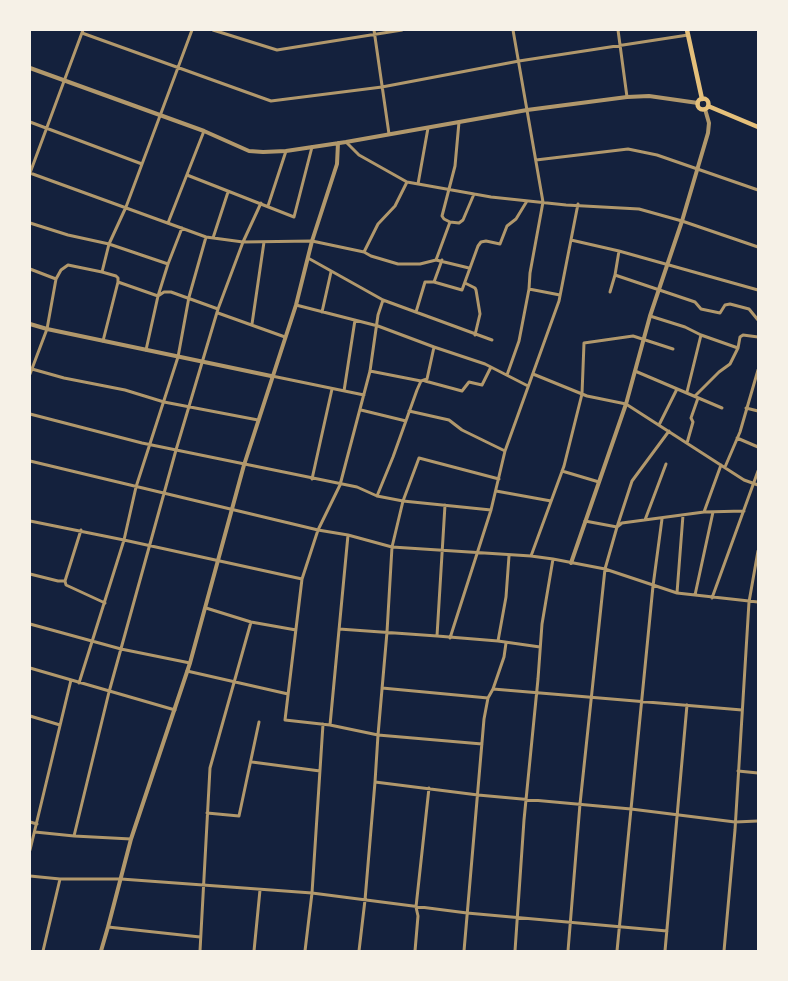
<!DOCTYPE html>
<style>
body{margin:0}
#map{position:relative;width:788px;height:981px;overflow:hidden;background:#14213d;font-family:"Fira Sans",sans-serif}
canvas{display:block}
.frame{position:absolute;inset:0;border:31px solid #f6f1e7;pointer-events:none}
</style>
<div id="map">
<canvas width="788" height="981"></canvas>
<div class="frame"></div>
</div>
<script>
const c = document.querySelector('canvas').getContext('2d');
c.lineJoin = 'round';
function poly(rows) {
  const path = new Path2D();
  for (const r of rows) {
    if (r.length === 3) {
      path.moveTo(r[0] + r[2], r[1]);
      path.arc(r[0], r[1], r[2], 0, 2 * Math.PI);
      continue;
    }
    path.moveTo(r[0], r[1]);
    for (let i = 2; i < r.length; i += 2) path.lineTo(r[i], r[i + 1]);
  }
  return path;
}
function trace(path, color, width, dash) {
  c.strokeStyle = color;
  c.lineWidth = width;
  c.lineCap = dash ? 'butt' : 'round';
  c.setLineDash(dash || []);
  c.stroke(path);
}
const minor = poly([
 [213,30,277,50,402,30],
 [374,30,389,134],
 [618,30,627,97],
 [82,33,271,101,382,87,519,61,688,35],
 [30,122,142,164],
 [346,142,359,155,407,182,491,197,566,205,639,209,682,221,758,247],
 [536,160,628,149,657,155,758,190],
 [30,173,206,237,243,242,312,241,364,252,371,256,398,264,420,264,436,260,469,268],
 [30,173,83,30],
 [187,175,294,217,312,147],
 [418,184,428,128],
 [268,206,286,151],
 [450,222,444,219,442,216,455,166,459,122],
 [30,223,68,235,109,244,168,264,158,296,146,350],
 [168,223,204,131],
 [213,238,228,192],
 [571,240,619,251,758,290],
 [619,251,615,275,695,302,701,309,720,313,725,305,730,304,749,309,758,320],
 [364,252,378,224,395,206,407,182],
 [308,258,383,300,492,340],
 [436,260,450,222,459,223,463,220,474,194],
 [168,264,182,228],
 [30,269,56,279],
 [102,272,116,276,118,278,118,282],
 [434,282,462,290,478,246,481,242,486,241,500,244,507,226,516,219,527,201],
 [465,283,475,288,476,290,480,314,475,335],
 [529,289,560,295],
 [610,292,615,275],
 [383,300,378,315,370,371,340,485,318,530,302,579,285,720,330,725,378,735,387,632,392,547,403,501,419,458,499,479],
 [296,305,378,326,434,347],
 [322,312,331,272],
 [416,312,425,282,434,282,442,260],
 [218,313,285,337],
 [650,316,685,327,701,335,738,348,730,364,719,372,695,396],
 [252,324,264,242],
 [103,341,118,282,158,296,164,292,171,292,218,309],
 [738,348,740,337,743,335,758,337],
 [32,369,64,378,125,390,164,402,258,420],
 [370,371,421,381],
 [635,371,722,408],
 [30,374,47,329,56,279,61,270,68,265,102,272,109,244,126,207,192,30],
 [533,374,587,396,626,404,744,480,758,485],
 [507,375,519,341,529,289,530,273,543,202,513,30],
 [272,376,364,395],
 [425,381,462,391,469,382,482,385,491,367],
 [344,391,355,320],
 [687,392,701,335],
 [746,408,758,411],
 [361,410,406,421],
 [409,411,449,420,462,430,505,451],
 [30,414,142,443,357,487,377,496,403,501,491,510],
 [659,425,677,389],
 [737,438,758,447],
 [687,443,693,422,691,418,698,398],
 [30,461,318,530,348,535,392,547,531,556,553,559,605,569,677,593,758,602],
 [725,467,740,432,758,370],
 [562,471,599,482],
 [312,479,332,389],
 [496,491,551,501],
 [377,496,393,457,417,390,421,381,427,379,434,347,485,364,528,386],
 [704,512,721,465],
 [645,520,666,464],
 [30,521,124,540,302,579],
 [585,521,617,527,632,481,669,431],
 [531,556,564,466,582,394,584,343,633,336,673,349],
 [30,574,58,581,65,581,66,585,105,603],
 [65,581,81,530],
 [677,593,683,515],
 [695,595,713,512],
 [712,598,758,471],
 [206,608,251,622,296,630],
 [30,624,121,649,190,663],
 [339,629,437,636,445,505],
 [437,636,498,641,540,647],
 [450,638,491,510,505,451,559,301,578,204],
 [498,641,506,597,509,556],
 [30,668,175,710],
 [187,671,288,694],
 [79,683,124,540,136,487,178,357,189,297,206,237],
 [382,688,488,698],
 [493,689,742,710],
 [30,716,60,725],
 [330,725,348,535],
 [482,744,378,735,375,782,478,795,631,809,735,822,758,821],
 [252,762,320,771],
 [738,771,758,773],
 [207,813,239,816,259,722],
 [30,822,37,824],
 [35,832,74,836,131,839],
 [74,836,109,692,176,450,218,309,243,242,261,203],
 [30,850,71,680],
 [30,876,60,879,121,879,312,893,467,913,667,931],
 [108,927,200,937],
 [43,951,60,879],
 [200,951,210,768,251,622],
 [254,951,260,890],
 [305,951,312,893,323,724],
 [359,951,365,900,375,782],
 [415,951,418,916,416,907,429,788],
 [464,951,484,719,488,698,493,689,504,657,506,643],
 [515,951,524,820,538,679,542,624,553,559],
 [568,951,580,804,605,569,617,527,622,523,704,512,744,511],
 [617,951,653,586,662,519],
 [665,951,687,705],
 [724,951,735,830,749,602,758,551]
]);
const tertiary = poly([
 [30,68,204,131,249,151,263,152,286,151,346,142,527,110,627,97,649,96,698,103],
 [30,324,47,329,271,376],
 [571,563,626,404,650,316,682,221,708,133,709,123,705,109],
 [101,951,108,927,131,839,190,663,244,465,296,305,312,241,337,164,338,143]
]);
const secondary = poly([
 [687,30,702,99],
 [703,104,5.5],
 [708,106,758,127]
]);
trace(minor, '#b1986c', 3);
trace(tertiary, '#b1986c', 4);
trace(secondary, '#e5c07b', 4.5);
</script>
